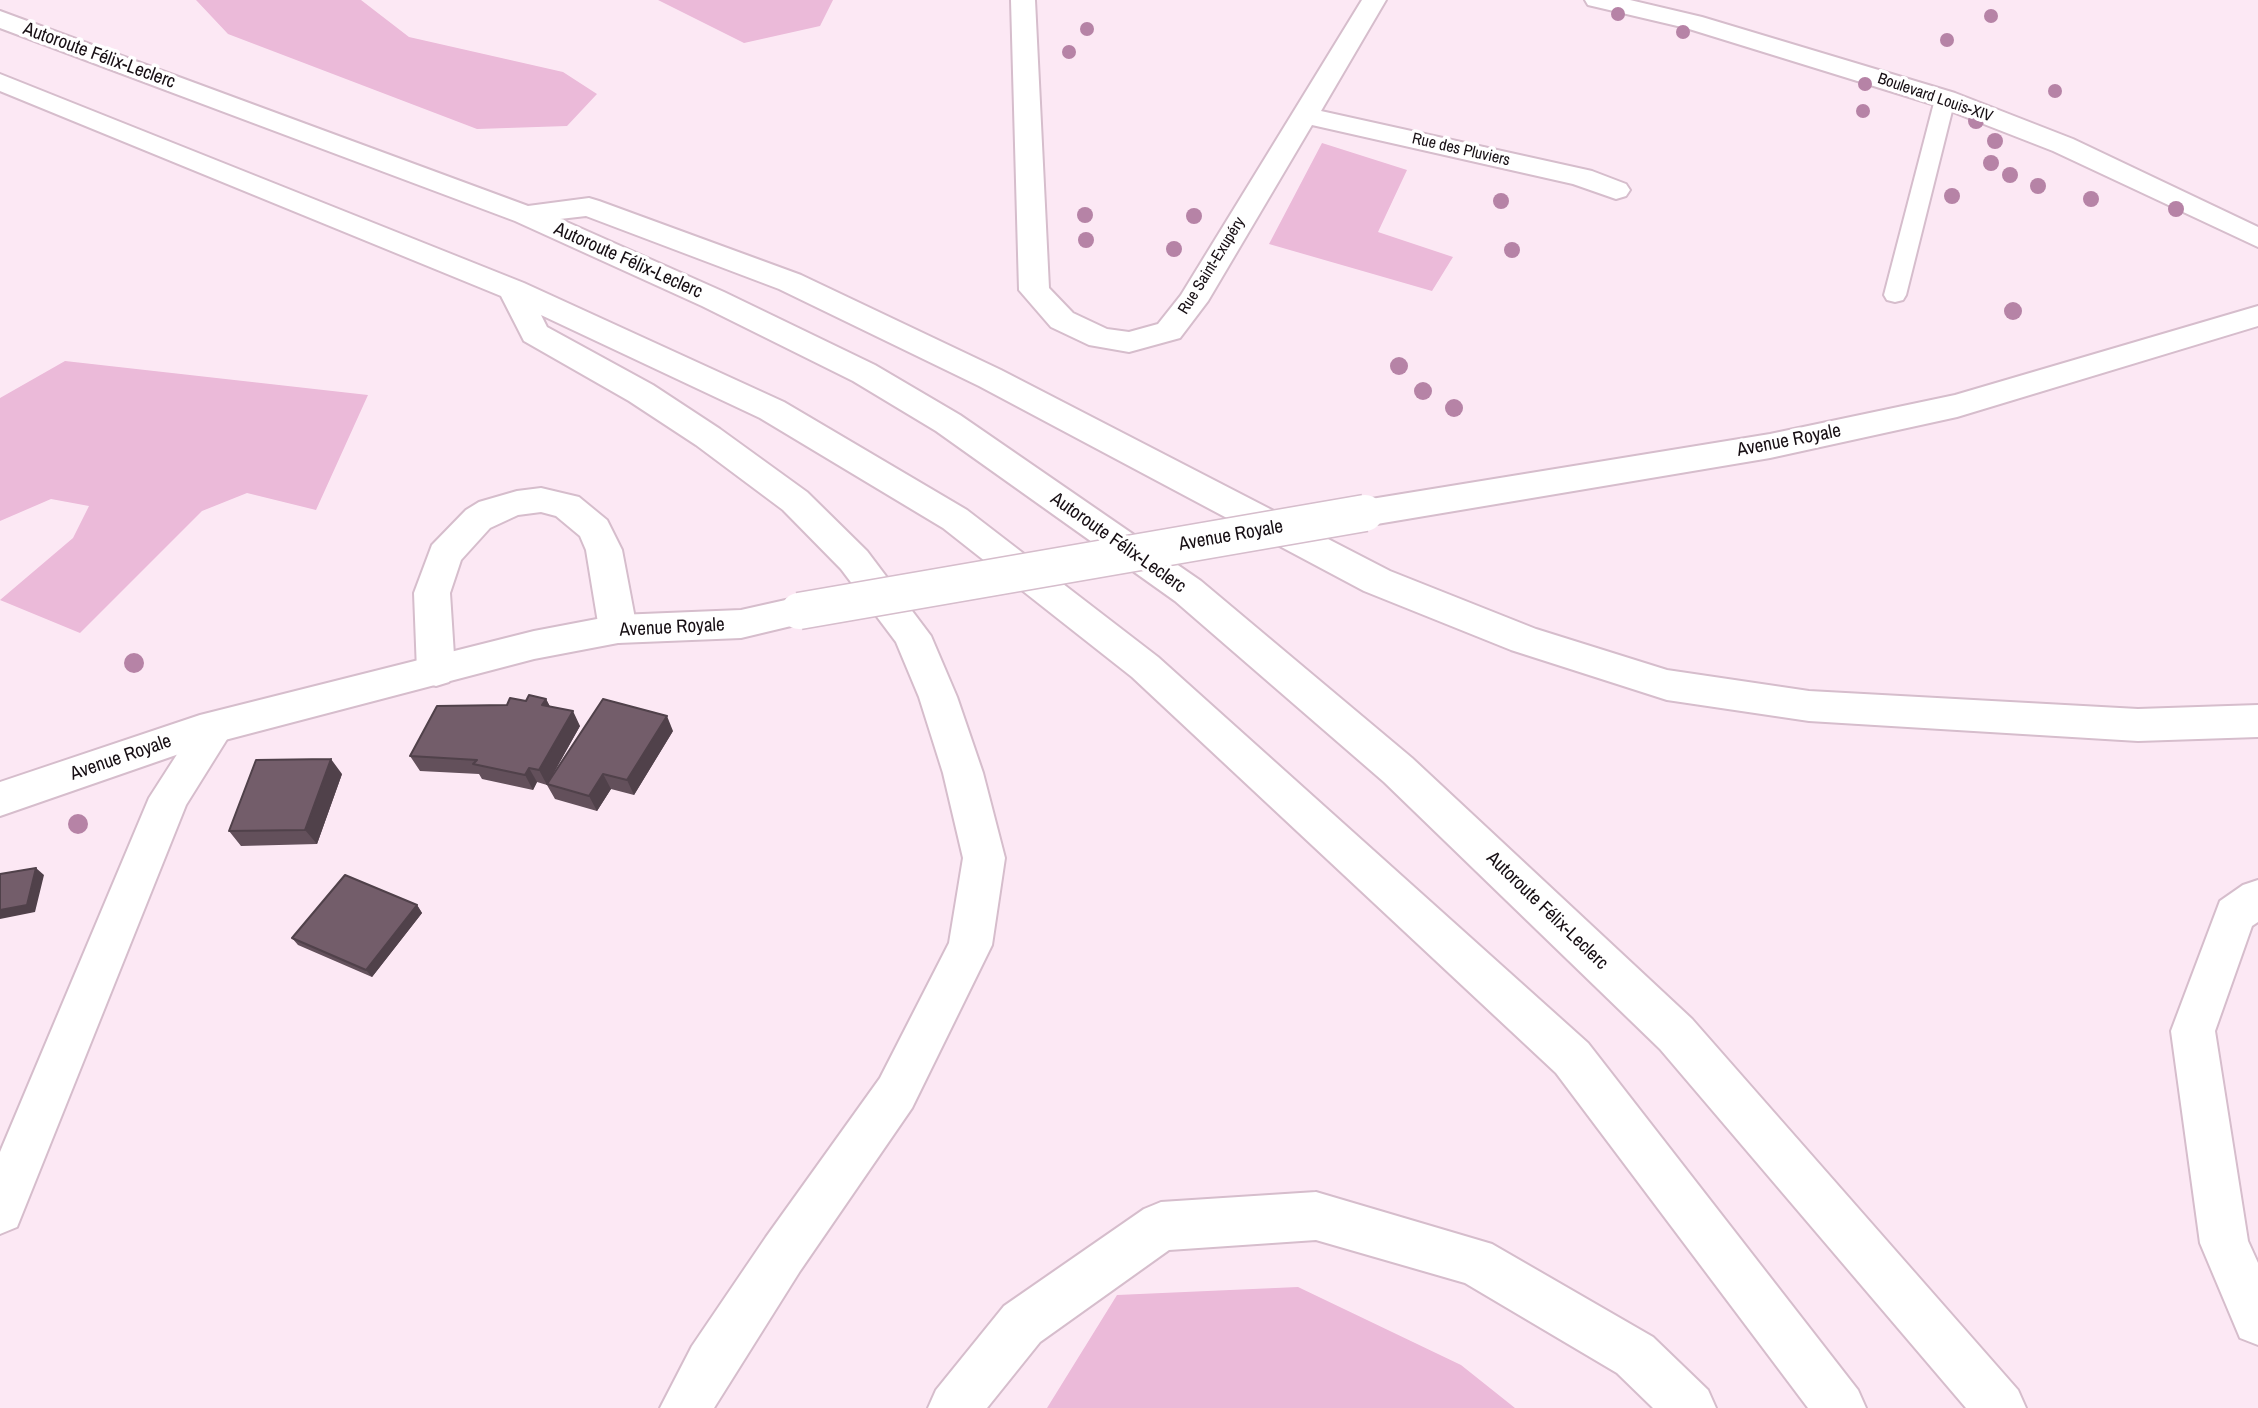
<!DOCTYPE html>
<meta charset="utf-8">
<style>
body{margin:0}
canvas{display:block;background:#fce8f4}
</style>
<canvas width="2258" height="1408"></canvas>
<script>
const c = document.querySelector('canvas').getContext('2d');
c.lineJoin = 'round';
function fill(path, color) {
  c.fillStyle = color;
  c.fill(path, 'evenodd');
}
function poly(rows) {
  const path = new Path2D();
  for (const r of rows) {
    path.moveTo(r[0], r[1]);
    for (let i = 2; i < r.length; i += 2) path.lineTo(r[i], r[i + 1]);
  }
  return path;
}
function trace(path, color, width, dash) {
  c.strokeStyle = color;
  c.lineWidth = width;
  c.lineCap = dash ? 'butt' : 'round';
  c.setLineDash(dash || []);
  c.stroke(path);
}
function label(font, color, halo, rows, align = 'center') {
  c.font = font + ' "Archivo Narrow",sans-serif';
  c.lineWidth = 7;
  c.setLineDash([]);
  c.textBaseline = 'middle';
  c.strokeStyle = halo;
  c.fillStyle = color;
  for (const [text, x, y, turn = 0] of rows) {
    c.save();
    c.translate(x, y);
    c.rotate((+turn || 0) * Math.PI / 180);
    c.textAlign = isNaN(turn) ? turn : align;
    if (halo) c.strokeText(text, 0, 0);
    c.fillText(text, 0, 0);
    c.restore();
  }
}
const green = poly([
 [196,0,361,0,409,37,563,72,597,94,567,126,477,129,228,34],
 [658,0,833,0,820,26,744,43],
 [1322,143,1407,170,1378,232,1453,257,1432,291,1269,244],
 [65,361,368,395,316,510,247,493,202,511,80,633,0,600,73,538,89,506,51,499,0,521,0,398],
 [1298,1287,1461,1365,1515,1408,1047,1408,1117,1295]
]);
const service = poly([
 [1945,93,1955,99,1906,295,1903,300,1895,302,1887,300,1884,295,1935,99,1945,93]
]);
const minor = poly([
 [1011,0,1035,0,1049,288,1073,313,1107,329,1129,332,1158,324,1181,295,1362,0,1386,0,1321,111,1592,171,1626,184,1630,190,1626,196,1616,199,1573,184,1312,125,1208,301,1180,338,1129,352,1089,345,1051,327,1019,290,1011,0],
 [541,488,579,497,607,520,622,550,637,629,631,639,618,643,605,639,599,629,586,550,580,536,556,516,541,512,518,515,490,528,461,560,450,593,455,671,449,682,436,686,423,682,417,671,414,593,432,545,466,510,479,502,517,491,541,488],
 [215,712,229,717,234,728,186,805,17,1227,0,1234,0,1152,149,798,201,717,215,712]
]);
const secondary = poly([
 [1585,0,1630,0,1702,17,1955,93,2073,139,2258,227,2258,247,2053,151,1935,105,1686,28,1588,5,1585,0],
 [2258,306,2258,326,1957,417,1770,458,1365,526,1353,522,1348,513,1353,504,1365,500,1770,434,1955,395,2258,306],
 [799,597,812,601,817,611,812,621,741,638,618,643,534,659,202,746,0,816,0,782,200,715,534,631,618,615,741,610,799,597]
]);
const motorway = poly([
 [0,11,528,206,589,198,599,201,801,275,1001,370,1390,571,1536,629,1667,670,1809,691,2138,709,2258,705,2258,737,2138,741,1809,721,1667,700,1511,650,1364,591,979,386,779,289,586,216,560,219,724,292,875,365,960,415,1201,581,1412,758,1692,1019,2018,1390,2026,1408,1966,1408,1660,1049,1384,782,1175,601,936,431,853,381,702,306,515,221,0,28,0,11],
 [0,74,524,283,784,402,967,510,1158,657,1588,1043,1858,1390,1866,1408,1808,1408,1556,1073,1132,677,943,528,760,418,541,315,547,327,653,385,720,429,807,492,867,551,931,636,957,697,983,773,1005,858,992,945,912,1108,800,1271,714,1408,660,1408,692,1346,766,1237,880,1078,949,943,963,858,943,773,919,697,896,642,841,569,783,510,696,445,629,401,524,341,501,296,0,91,0,74],
 [2258,880,2258,922,2252,926,2215,1031,2248,1241,2258,1263,2258,1345,2240,1338,2200,1243,2171,1031,2220,901,2243,885,2258,880],
 [1316,1192,1492,1244,1653,1337,1708,1390,1716,1408,1653,1408,1617,1373,1465,1283,1316,1240,1169,1250,1040,1342,987,1408,928,1408,936,1390,1004,1306,1144,1209,1161,1202,1316,1192]
]);
const secondaryBridge = poly([
 [799,611,1365,513]
]);
const trees = [
 [1618,14,7],
 [1991,16,7],
 [1087,29,7],
 [1683,32,7],
 [1947,40,7],
 [1069,52,7],
 [1865,84,7],
 [2055,91,7],
 [1863,111,7],
 [1976,121,8],
 [1995,141,8],
 [1991,163,8],
 [2010,175,8],
 [2038,186,8],
 [1952,196,8],
 [2091,199,8],
 [1501,201,8],
 [2176,209,8],
 [1085,215,8],
 [1194,216,8],
 [1086,240,8],
 [1174,249,8],
 [1512,250,8],
 [2013,311,9],
 [1399,366,9],
 [1423,391,9],
 [1454,408,9],
 [134,663,10],
 [78,824,10]
];
const wall = poly([
 [546,699,550,707,580,726,549,781,673,731,634,795,611,789,597,811,555,799,547,785,537,782,533,790,482,779,479,774,420,771,410,756,526,701],
 [342,774,317,844,241,846,229,831],
 [417,905,422,913,372,977,298,945,292,938]
]);
const shadedWall = poly([
 [546,699,554,714,542,705],
 [573,711,580,726,547,785,539,770],
 [667,716,673,731,634,795,627,780],
 [331,759,342,774,317,844,305,830],
 [529,768,537,782,533,790,525,775],
 [603,774,611,789,597,811,589,796],
 [36,868,44,875,35,912,0,919,0,910],
 [417,905,422,913,372,977,366,970]
]);
const building = poly([
 [529,695,546,699,542,705,573,711,539,770,529,768,525,775,473,764,477,760,410,756,437,706,507,705,510,698,526,701,529,695],
 [603,699,667,716,627,780,603,774,589,796,547,784,603,699],
 [331,759,305,830,229,831,256,760,331,759],
 [36,868,27,905,0,910,0,874,36,868],
 [345,875,417,905,366,970,292,938,345,875]
]);
const farStreetnames = [
 ["Boulevard Louis-XIV",1935,98,19],
 ["Rue des Pluviers",1461,150,13],
 ["Rue Saint-Exupéry",1212,266,-58]
];
const streetNames = [
 ["Autoroute Félix-Leclerc",99,56,20],
 ["Autoroute Félix-Leclerc",628,261,24],
 ["Avenue Royale",1789,441,-11],
 ["Avenue Royale",1231,536,-10],
 ["Autoroute Félix-Leclerc",1118,543,35],
 ["Avenue Royale",672,628,-3],
 ["Avenue Royale",121,758,-19],
 ["Autoroute Félix-Leclerc",1547,911,44]
];
fill(green, '#ebbad9');
trace(service, '#d6bdcc', 4);
trace(minor, '#d6bdcc', 4);
trace(secondary, '#d6bdcc', 4);
trace(motorway, '#d6bdcc', 4);
fill(service, '#fff');
fill(minor, '#fff');
fill(secondary, '#fff');
fill(motorway, '#fff');
trace(secondaryBridge, '#d6bdcc', 39, []);
trace(secondaryBridge, '#fff', 36);
c.fillStyle = '#b683a6';
for (const [x, y, r] of trees) {
  c.beginPath();
  c.arc(x, y, r, 0, 2 * Math.PI);
  c.fill();
}
fill(wall, '#63505b');
fill(shadedWall, '#50414a');
fill(building, '#735d6a');
trace(building, '#50414a', 2);
label('16px', '#170f14', '#fff', farStreetnames);
label('19px', '#170f14', '#fff', streetNames);
</script>
